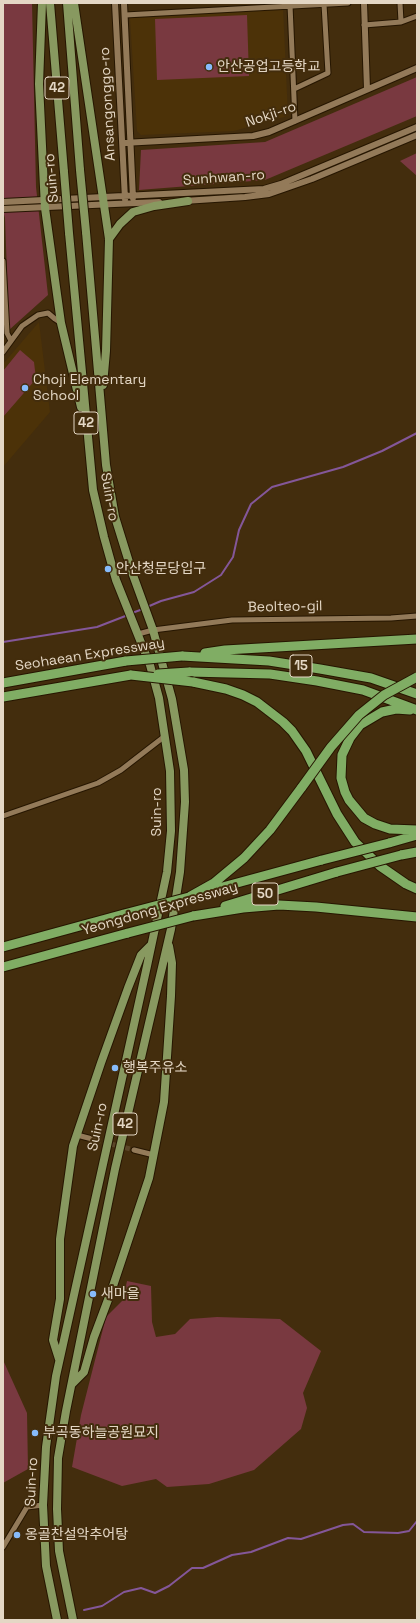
<!DOCTYPE html>
<meta charset="utf-8">
<style>
body{margin:0}
#map{position:relative;width:420px;height:1623px;overflow:hidden;background:#432d0d;font-family:"Space Grotesk",sans-serif}
canvas{display:block}
.frame{position:absolute;inset:0;border:4px solid #e4d7c5;pointer-events:none}
</style>
<div id="map">
<canvas width="420" height="1623"></canvas>
<div class="frame"></div>
</div>
<script>
const c = document.querySelector('canvas').getContext('2d');
c.lineJoin = 'round';
function fill(path, color) {
  c.fillStyle = color;
  c.fill(path, 'evenodd');
}
function poly(rows) {
  const path = new Path2D();
  for (const r of rows) {
    path.moveTo(r[0], r[1]);
    for (let i = 2; i < r.length; i += 2) path.lineTo(r[i], r[i + 1]);
  }
  return path;
}
function trace(path, color, width, dash) {
  c.strokeStyle = color;
  c.lineWidth = width;
  c.lineCap = dash ? 'butt' : 'round';
  c.setLineDash(dash || []);
  c.stroke(path);
}
function label(font, color, halo, rows, align = 'center') {
  c.font = font + ' "Space Grotesk","Noto Sans KR",sans-serif';
  c.lineWidth = 4;
  c.setLineDash([]);
  c.textBaseline = 'middle';
  c.strokeStyle = halo;
  c.fillStyle = color;
  for (const [text, x, y, turn = 0] of rows) {
    c.save();
    c.translate(x, y);
    c.rotate((+turn || 0) * Math.PI / 180);
    c.textAlign = isNaN(turn) ? turn : align;
    if (halo) c.strokeText(text, 0, 0);
    c.fillText(text, 0, 0);
    c.restore();
  }
}
const built = poly([
 [283,7,288,116,234,131,141,135,137,131,130,18],
 [39,322,50,412,3,467,3,364]
]);
const green = poly([
 [3,3,32,3,36,187,48,295,9,330,5,218,3,210],
 [247,15,249,76,157,80,155,19],
 [417,77,417,116,265,180,139,190,141,150,265,142],
 [417,153,417,176,400,161],
 [20,350,34,362,36,379,3,417,3,371],
 [127,1281,151,1286,152,1322,156,1337,175,1334,190,1319,217,1317,280,1319,321,1351,303,1393,307,1408,301,1429,254,1470,209,1484,167,1487,156,1479,122,1486,72,1467,81,1415,106,1317,123,1300],
 [3,1360,27,1413,28,1469,3,1483]
]);
const stream = poly([
 [147,607,161,601,194,592,221,575,233,557,239,530,251,504,272,487,343,467,382,451,417,433],
 [132,613,143,609],
 [3,642,97,627,128,615],
 [84,1610,102,1606,124,1592,141,1588,155,1593,169,1586,192,1568,203,1568,232,1555,251,1552,288,1538,301,1539,343,1525,353,1524,364,1532,398,1533,409,1531,417,1521]
]);
const minorTunnel = poly([
 [96,1140,134,1150]
]);
const minor = poly([
 [400,3,401,22],
 [290,5,295,121],
 [125,15,348,3],
 [364,25,401,22,417,16],
 [294,89,328,73,324,4],
 [3,261,7,333,11,341],
 [3,352,22,326,38,315,48,313,55,319,61,323],
 [138,634,153,630,232,620,391,618,417,616],
 [3,816,98,783,121,770,165,736],
 [77,1135,96,1140],
 [134,1150,154,1155],
 [3,1547,27,1507,43,1505]
]);
const tertiary = poly([
 [115,3,125,199],
 [124,3,133,198],
 [364,3,367,89],
 [123,143,253,136,269,132,417,68],
 [184,201,245,197,269,194,312,179,417,135],
 [3,202,264,189,281,184,417,127],
 [3,209,159,202]
]);
const primary = poly([
 [42,3,39,84,45,208,61,323,81,407],
 [50,3,64,172],
 [67,3,80,170],
 [74,3,109,239,106,351,103,385],
 [109,239,120,224,133,212,154,206,188,201],
 [59,1359,53,1340,60,1299,60,1239,73,1146,101,1063,128,988,141,955,151,945],
 [72,1384,84,1372,94,1337,112,1289,149,1178,164,1102,171,996,172,963,169,946],
 [57,1620,46,1566,43,1505,46,1447,56,1376,147,966,167,872,171,831,170,771,159,698,150,665,116,580,104,537,93,490,69,233],
 [73,1620,59,1551,57,1509,58,1458,66,1411,115,1169,171,929,180,872,185,802,184,770,172,699,153,630,133,575,115,517,106,465,86,232]
]);
const motorway = poly([
 [205,653,225,650,417,639],
 [182,656,269,661,320,669,371,678,417,694],
 [189,672,270,674,317,681,363,690,417,710],
 [193,682,226,689,243,695,257,702,283,722,292,731,306,751,337,814,355,842,380,866,406,884,417,889],
 [3,683,126,661],
 [3,697,131,675],
 [410,710,396,709,382,712,360,725,350,738,342,755,341,778,345,792,349,800,364,818,375,824,390,829,417,830],
 [389,843,417,835],
 [401,855,417,852],
 [204,892,322,860],
 [189,897,214,883,244,858,270,830,302,787],
 [225,906,337,872],
 [193,916,243,908,279,905,316,907,417,917],
 [3,947,124,914],
 [3,967,128,933]
]);
const primaryBridge = poly([
 [80,170,86,232],
 [64,172,69,233]
]);
const motorwayBridge = poly([
 [126,661,182,656],
 [158,674,189,672],
 [131,675,193,682],
 [302,787,331,747,359,715,384,695,417,677],
 [322,860,389,843],
 [337,872,401,855],
 [124,914,189,897],
 [128,933,193,916]
]);
const markers = [
 [209,67,4,"#87bbfb"],
 [25,388,4,"#87bbfb"],
 [108,569,4,"#87bbfb"],
 [115,1068,4,"#87bbfb"],
 [93,1294,4,"#87bbfb"],
 [35,1433,4,"#87bbfb"],
 [17,1535,4,"#87bbfb"]
];
const shields = [
 [57,88,24],
 [86,423,24],
 [301,666,22],
 [265,894,26],
 [125,1124,24]
];
const shieldNames = [
 ["42",57,88],
 ["42",86,423],
 ["15",301,666],
 ["50",265,894],
 ["42",125,1124]
];
const poiNames = [
 ["안산공업고등학교",217,67],
 ["Choji Elementary",33,380],
 ["School",33,396],
 ["안산청문당입구",116,569],
 ["행복주유소",123,1068],
 ["새마을",101,1294],
 ["부곡동하늘공원묘지",43,1433],
 ["옹골찬설악추어탕",25,1535]
];
const streetNames = [
 ["Ansangonggo-ro",108,104,-93],
 ["Nokji-ro",271,115,-19],
 ["Suin-ro",52,178,-95],
 ["Sunhwan-ro",224,178,-4],
 ["Suin-ro",109,497,80],
 ["Beolteo-gil",285,607,-1],
 ["Seohaean Expressway",90,655,-9],
 ["Suin-ro",157,812,-90],
 ["Yeongdong Expressway",160,909,-16],
 ["Suin-ro",98,1127,-78],
 ["Suin-ro",32,1482,-87]
];
fill(built, '#4c3208');
fill(green, '#793940');
trace(stream, '#845799', 2);
trace(minorTunnel, '#5b4629', 5, [5, 2.5]);
trace(minor, '#261601', 7);
trace(tertiary, '#261601', 8);
trace(primary, '#261601', 10);
trace(motorway, '#261601', 11);
trace(minor, '#937a59', 5);
trace(tertiary, '#937a59', 6);
trace(primary, '#889960', 8);
trace(motorway, '#80ad64', 9);
trace(primaryBridge, '#261601', 10, []);
trace(motorwayBridge, '#261601', 11, []);
trace(primaryBridge, '#889960', 8);
trace(motorwayBridge, '#80ad64', 9);
for (const [x, y, r, color] of markers) {
  const dot = new Path2D();
  dot.arc(x, y, r, 0, 2 * Math.PI);
  c.fillStyle = color;
  c.fill(dot);
  trace(dot, '#432d0d', 1.5);
}
for (const [x, y, w] of shields) {
  const box = new Path2D();
  box.roundRect(x - w / 2, y - 11, w, 22, 3);
  c.fillStyle = '#432d0d';
  c.fill(box);
  trace(box, '#e4d7c5', 1);
}
label('bold 13px', '#e4d7c5', null, shieldNames);
label('14px', '#e4d7c5', '#432d0d', poiNames, 'left');
label('14px', '#e4d7c5', '#432d0d', streetNames);
</script>
